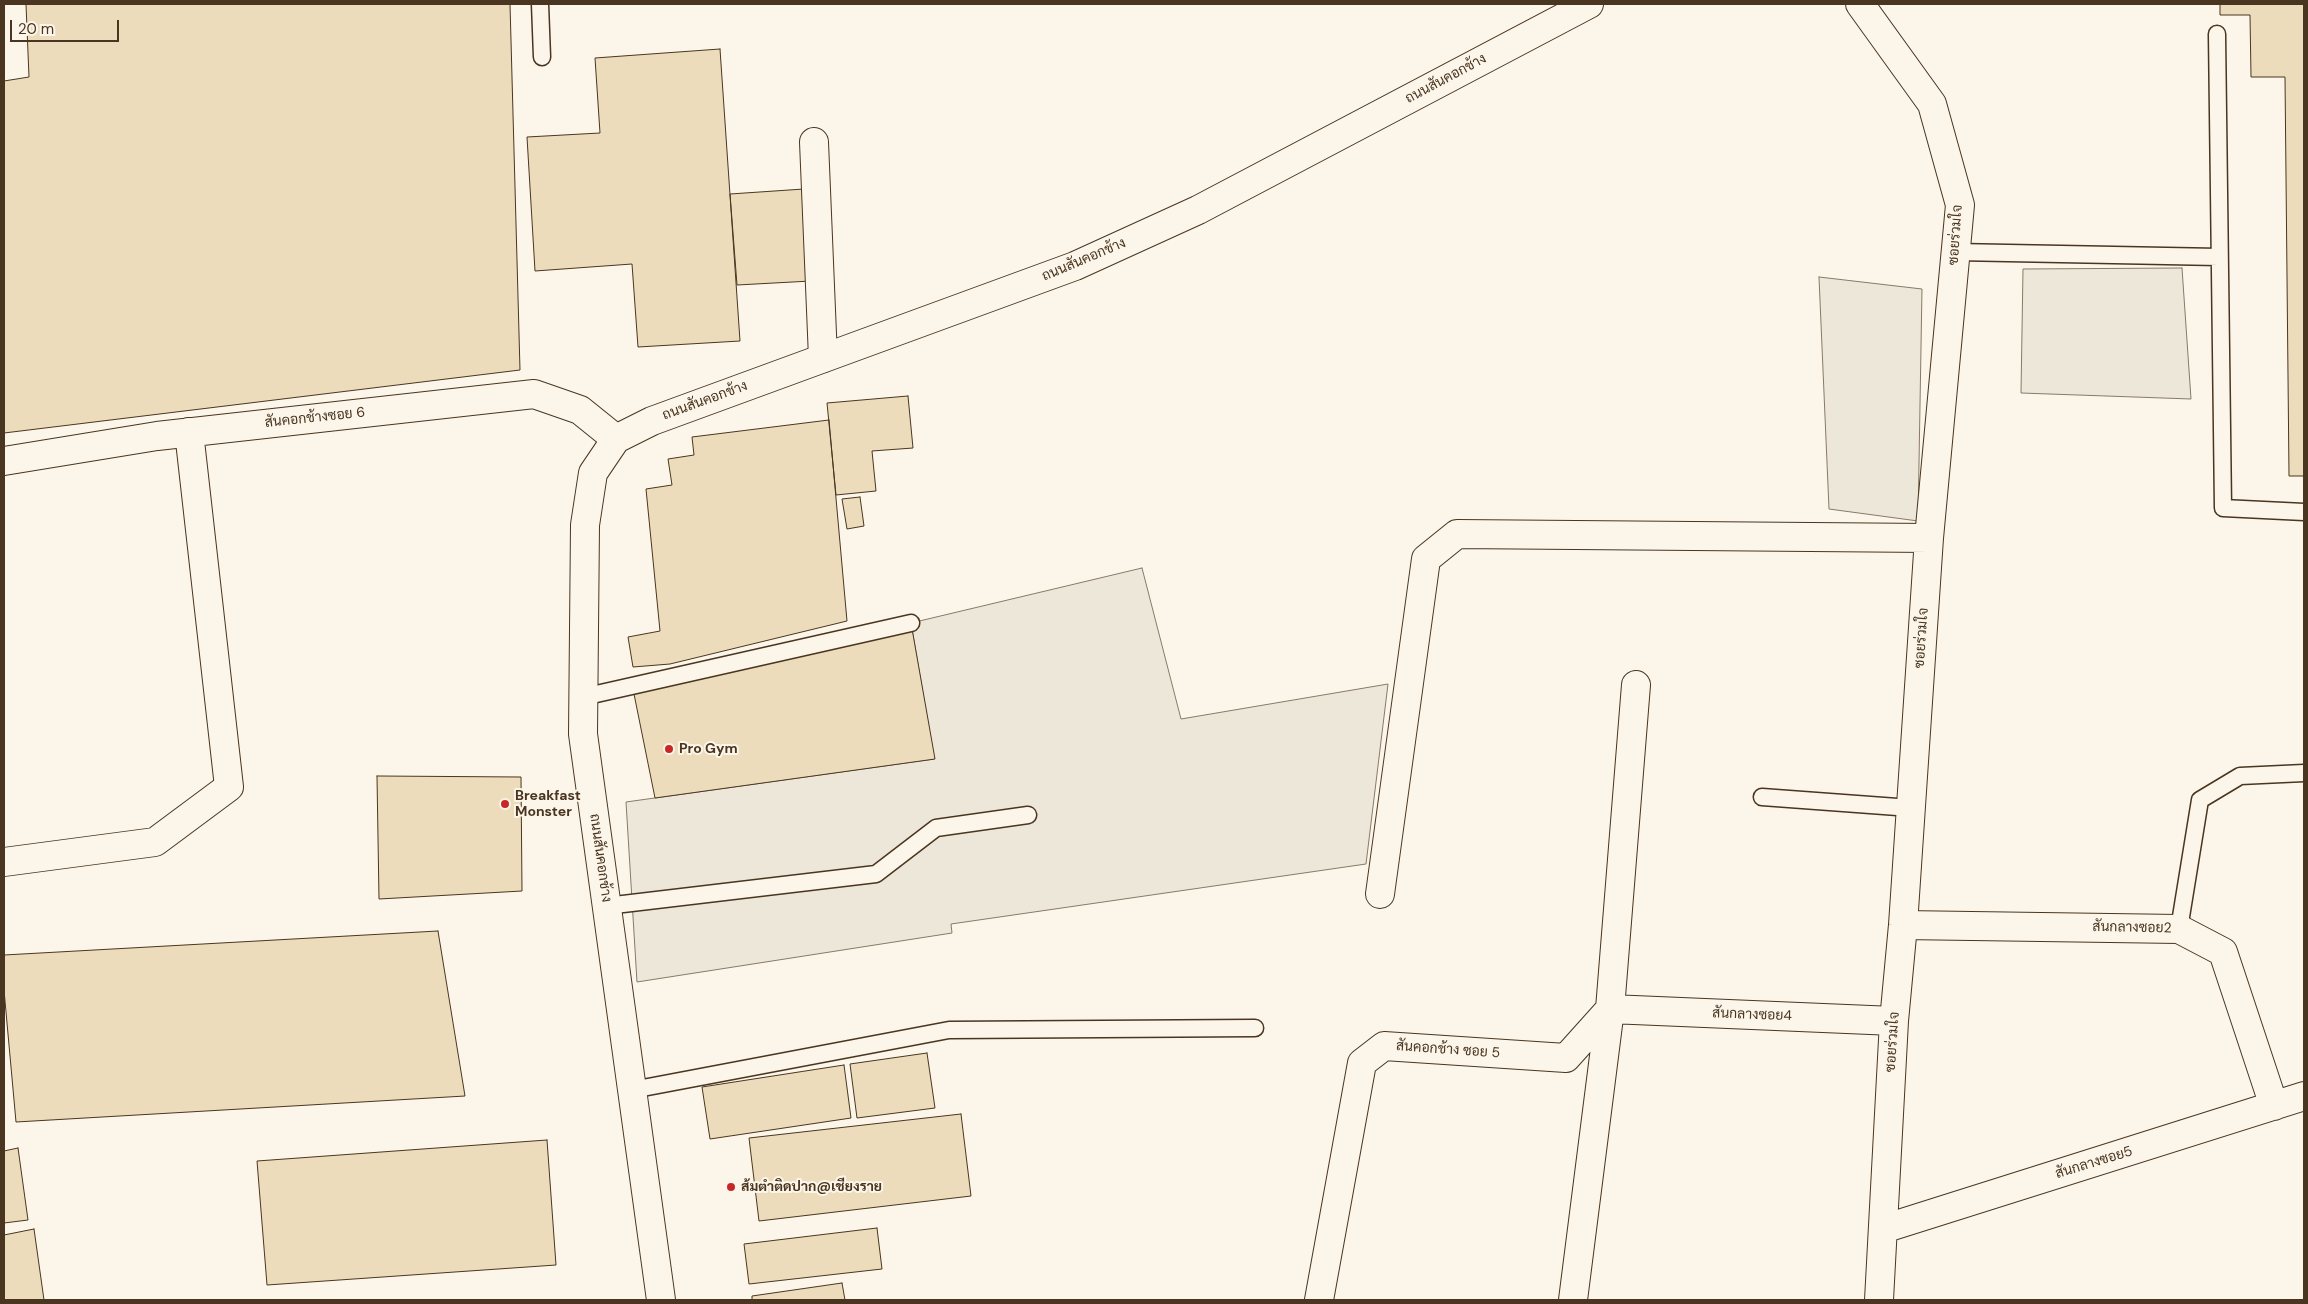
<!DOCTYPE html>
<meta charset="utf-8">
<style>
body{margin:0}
#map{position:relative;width:2308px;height:1304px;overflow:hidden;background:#fbf6e9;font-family:"DM Sans",sans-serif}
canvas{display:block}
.frame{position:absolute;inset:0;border:5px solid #4a3520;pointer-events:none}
.scale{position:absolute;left:10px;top:20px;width:109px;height:22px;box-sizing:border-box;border:2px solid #4a3520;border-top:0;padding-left:6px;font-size:15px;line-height:18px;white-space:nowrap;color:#4a3520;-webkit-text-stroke:4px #fbf6e9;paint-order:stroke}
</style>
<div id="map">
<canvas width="2308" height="1304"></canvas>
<div class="frame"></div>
<div class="scale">20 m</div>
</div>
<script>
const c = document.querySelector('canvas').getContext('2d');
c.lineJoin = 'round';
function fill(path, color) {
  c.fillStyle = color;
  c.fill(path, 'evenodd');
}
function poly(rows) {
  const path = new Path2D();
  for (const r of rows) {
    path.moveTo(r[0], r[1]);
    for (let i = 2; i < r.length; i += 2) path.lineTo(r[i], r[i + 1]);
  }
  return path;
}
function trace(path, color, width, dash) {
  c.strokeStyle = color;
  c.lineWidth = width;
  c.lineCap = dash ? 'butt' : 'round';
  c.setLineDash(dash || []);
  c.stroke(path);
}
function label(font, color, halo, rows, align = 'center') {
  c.font = font + ' "DM Sans",Sarabun,sans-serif';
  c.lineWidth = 4;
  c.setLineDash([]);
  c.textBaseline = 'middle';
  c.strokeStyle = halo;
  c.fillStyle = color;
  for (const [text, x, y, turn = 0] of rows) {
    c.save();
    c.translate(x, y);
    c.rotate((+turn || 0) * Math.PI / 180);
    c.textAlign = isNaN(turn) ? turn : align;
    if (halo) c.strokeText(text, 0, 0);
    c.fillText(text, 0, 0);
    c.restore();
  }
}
const parking = poly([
 [2182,268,2191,399,2021,393,2023,269,2182,268],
 [1819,277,1922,289,1918,521,1829,509,1819,277],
 [1142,568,1181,719,1388,684,1366,864,951,924,952,933,637,982,626,802,934,759,911,623,1142,568]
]);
const building = poly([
 [26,4,510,4,520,370,4,433,4,81,29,77,26,4],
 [2220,4,2304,4,2304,476,2289,476,2285,77,2251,77,2250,15,2220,15,2220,4],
 [720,49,740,341,638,347,632,264,535,271,527,137,600,133,595,58,720,49],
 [804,189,811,281,737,285,730,194,804,189],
 [908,396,913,448,872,451,876,491,836,495,827,403,908,396],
 [829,420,847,621,670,664,633,667,628,637,660,631,646,489,672,485,668,459,694,455,692,437,829,420],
 [860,497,864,526,847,529,842,499,860,497],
 [911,623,935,759,655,798,634,694,911,623],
 [377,776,521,777,522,891,379,899,377,776],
 [438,931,465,1096,16,1122,4,990,4,955,438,931],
 [927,1053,935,1108,857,1118,850,1064,927,1053],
 [844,1065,851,1118,710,1139,702,1087,844,1065],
 [961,1114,971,1196,759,1221,749,1138,961,1114],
 [547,1140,556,1265,267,1285,257,1161,547,1140],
 [18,1148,28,1220,4,1223,4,1151,18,1148],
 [877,1228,882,1269,749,1284,744,1244,877,1228],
 [34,1229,44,1300,4,1300,4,1235,34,1229],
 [842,1283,845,1300,752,1300,752,1296,842,1283]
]);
const service = poly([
 [540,4,542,57],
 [2217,34,2223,508,2304,512],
 [1955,252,2219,257],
 [583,697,911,623],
 [1762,797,1911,808],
 [606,906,876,874,936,828,1028,815],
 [2179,929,2200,800,2240,776,2304,773],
 [632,1090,949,1030,1255,1028]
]);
const minor = poly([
 [1860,4,1932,104,1960,205,1929,538,1903,925,1894,1021,1879,1300],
 [814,142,823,358],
 [4,461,157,436,534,394,580,410,616,439],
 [4,862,155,842,229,787,189,432],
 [1380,894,1426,559,1457,534,1929,538],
 [1903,925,2179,929,2223,952,2274,1106],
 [1883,1229,2304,1096],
 [1319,1300,1362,1063,1384,1046,1566,1058,1610,1009,1894,1021],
 [1573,1300,1610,1009,1636,685]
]);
const tertiary = poly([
 [661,1300,583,734,585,525,593,473,616,439,652,421,1075,266,1198,210,1589,4]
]);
const markers = [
 [669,749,5,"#c62828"],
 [505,804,5,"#c62828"],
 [731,1187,5,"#c62828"]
];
const streetNames = [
 ["ถนนสันคอกช้าง",1446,79,-28],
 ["ซอยร่วมใจ",1956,235,-86],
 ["ถนนสันคอกช้าง",1084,260,-23],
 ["ถนนสันคอกช้าง",705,401,-20],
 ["สันคอกช้างซอย 6",315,418,-6],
 ["ซอยร่วมใจ",1922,638,-86],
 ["ถนนสันคอกช้าง",600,858,82],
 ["สันกลางซอย2",2132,928,1],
 ["สันกลางซอย4",1752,1015,2],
 ["ซอยร่วมใจ",1893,1042,-86],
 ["สันคอกช้าง ซอย 5",1448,1050,4],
 ["สันกลางซอย5",2094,1163,-17]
];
const poiNames = [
 ["Pro Gym",679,749],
 ["Breakfast",515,796],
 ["Monster",515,812],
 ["ส้มตำติดปาก@เชียงราย",741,1187]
];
fill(parking, '#ede7d9');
trace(parking, '#887966', 1);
fill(building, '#ecdcbc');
trace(building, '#4a3520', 1);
trace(service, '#4a3520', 19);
trace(minor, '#4a3520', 30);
trace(tertiary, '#4a3520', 30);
trace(service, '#fbf6e9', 16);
trace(minor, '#fbf6e9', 28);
trace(tertiary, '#fbf6e9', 28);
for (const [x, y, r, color] of markers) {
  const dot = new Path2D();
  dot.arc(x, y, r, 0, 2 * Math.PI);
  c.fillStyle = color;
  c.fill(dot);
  trace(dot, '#fbf6e9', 2);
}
label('14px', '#4a3520', '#fbf6e9', streetNames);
label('bold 14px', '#4a3520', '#fbf6e9', poiNames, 'left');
</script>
